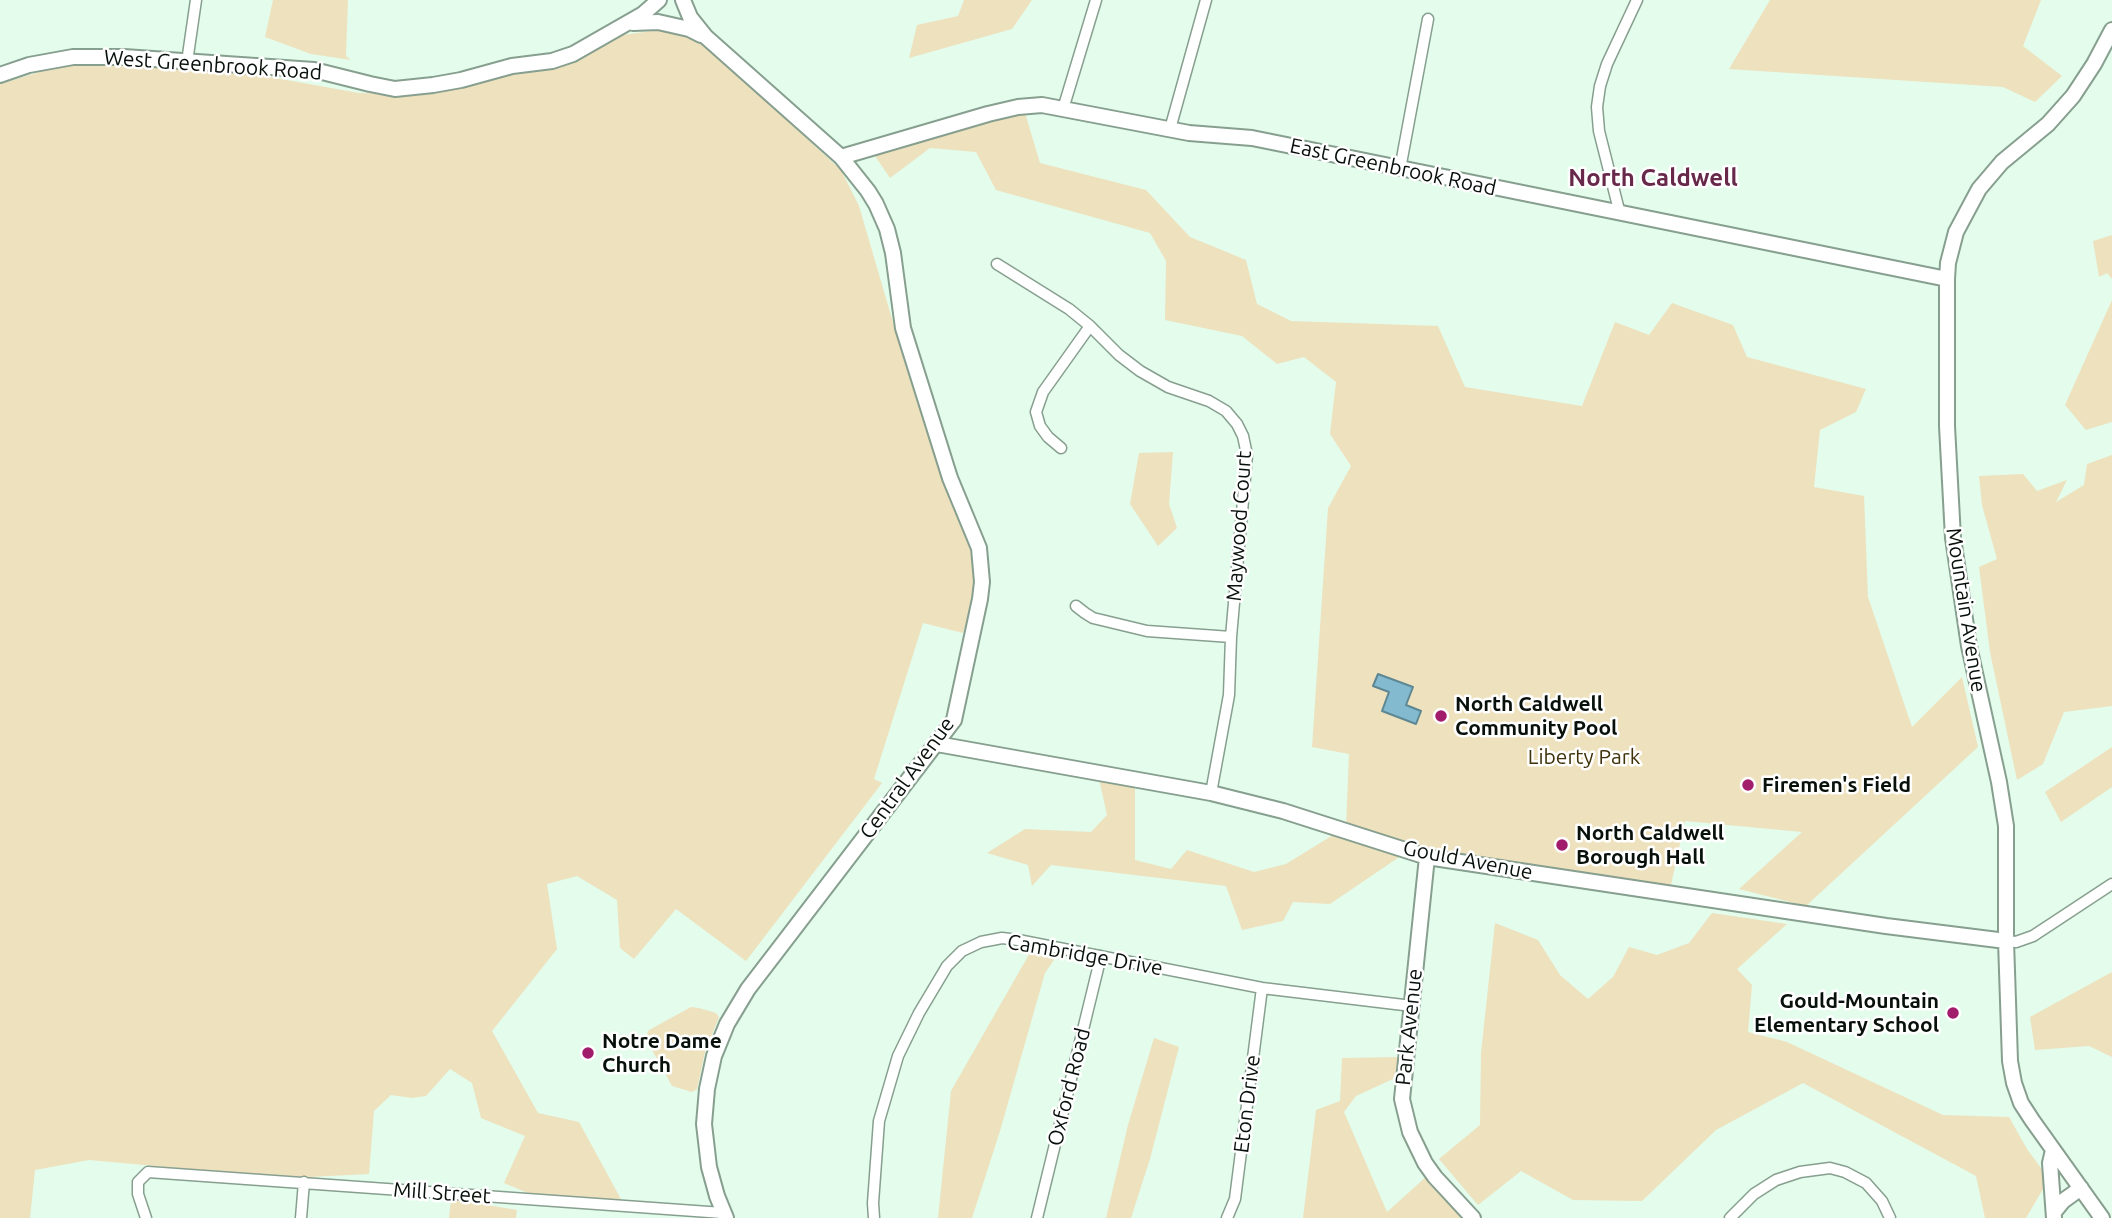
<!DOCTYPE html>
<style>
body{margin:0}
canvas{display:block;background:#e3fceb}
</style>
<canvas width="2112" height="1218"></canvas>
<script>
const c = document.querySelector('canvas').getContext('2d');
c.lineJoin = 'round';
function fill(path, color) {
  c.fillStyle = color;
  c.fill(path, 'evenodd');
}
function poly(rows) {
  const path = new Path2D();
  for (const r of rows) {
    path.moveTo(r[0], r[1]);
    for (let i = 2; i < r.length; i += 2) path.lineTo(r[i], r[i + 1]);
  }
  return path;
}
function trace(path, color, width, dash) {
  c.strokeStyle = color;
  c.lineWidth = width;
  c.lineCap = dash ? 'butt' : 'round';
  c.setLineDash(dash || []);
  c.stroke(path);
}
function label(font, color, halo, rows, align = 'center') {
  c.font = font + ' Ubuntu,sans-serif';
  c.lineWidth = 5;
  c.setLineDash([]);
  c.textBaseline = 'middle';
  c.strokeStyle = halo;
  c.fillStyle = color;
  for (const [text, x, y, turn = 0] of rows) {
    c.save();
    c.translate(x, y);
    c.rotate((+turn || 0) * Math.PI / 180);
    c.textAlign = isNaN(turn) ? turn : align;
    if (halo) c.strokeText(text, 0, 0);
    c.fillText(text, 0, 0);
    c.restore();
  }
}
const green = poly([
 [273,0,348,0,346,56,351,60,311,54,265,37],
 [964,0,1032,0,1012,29,909,58,917,25,958,16],
 [1770,0,2041,0,2023,46,2062,76,2035,102,2003,87,1729,69],
 [674,28,708,48,841,170,859,206,897,336,973,556,977,589,963,633,923,623,874,779,882,783,746,961,676,909,634,959,620,948,617,900,577,876,547,884,557,949,492,1031,538,1113,579,1122,622,1201,530,1194,504,1183,525,1136,481,1118,472,1083,450,1069,426,1096,412,1098,391,1095,374,1111,369,1174,289,1178,89,1160,35,1170,30,1218,0,1218,0,84,82,59,220,68,359,93,425,94,560,62,615,36],
 [1025,113,1040,163,1146,190,1190,237,1246,260,1257,304,1291,321,1438,326,1465,387,1582,406,1615,322,1649,335,1672,303,1733,325,1747,357,1866,389,1856,412,1820,430,1814,487,1864,496,1868,597,1912,727,1962,677,1978,747,1806,906,1739,889,1802,832,1685,821,1669,894,1411,849,1330,904,1293,902,1283,921,1242,930,1226,886,1051,865,1032,886,1028,865,987,853,1025,829,1091,832,1107,815,1099,779,1135,787,1135,860,1171,869,1187,850,1254,872,1286,864,1346,827,1349,754,1312,747,1328,508,1351,466,1330,434,1336,382,1304,357,1277,364,1242,336,1165,320,1166,261,1150,233,996,190,976,152,930,148,890,178,873,153],
 [2112,235,2112,279,2107,273,2099,277,2093,241],
 [2112,300,2112,422,2086,430,2065,405],
 [1173,452,1169,504,1177,528,1158,546,1130,504,1139,453],
 [2112,455,2112,706,2064,712,2043,764,2017,780,1990,652,1979,567,1997,559,1982,505,1979,476,2023,474,2037,491,2067,480,2056,502,2084,485,2087,464],
 [2112,747,2112,787,2061,822,2045,792],
 [1712,913,1787,924,1737,969,1752,985,1748,1032,1787,1042,1943,1115,2009,1117,2027,1149,2049,1179,2026,1218,1985,1218,1976,1176,1803,1083,1716,1130,1642,1201,1573,1200,1521,1171,1478,1205,1439,1159,1480,1125,1481,1053,1495,923,1538,940,1560,975,1588,999,1613,977,1629,947,1657,955,1689,943],
 [1031,951,1056,957,1045,973,1000,1131,972,1218,938,1218,951,1091],
 [2112,972,2112,1057,2089,1046,2035,1050,2030,1017],
 [691,1007,699,1008,716,1013,719,1017,705,1052,697,1089,692,1092,672,1086,646,1039,648,1031,651,1029],
 [1154,1038,1179,1047,1150,1159,1131,1218,1106,1218,1128,1125],
 [1401,1057,1393,1079,1356,1096,1344,1112,1387,1212,1427,1176,1461,1218,1303,1218,1316,1110,1340,1101,1342,1058],
 [451,1199,517,1210,516,1218,449,1218]
]);
const water = poly([
 [1378,674,1413,687,1406,705,1421,711,1416,724,1382,711,1389,692,1373,686,1378,674]
]);
const street = poly([
 [187,62,196,0],
 [1063,109,1096,0],
 [1170,129,1206,0],
 [1400,169,1428,19],
 [1620,214,1599,131,1597,107,1600,86,1607,64,1637,0],
 [997,264,1069,309,1090,326,1119,355,1140,371,1168,387,1209,401,1226,411,1237,424,1243,436,1247,455,1231,637,1229,695,1211,793],
 [1061,448,1048,437,1040,426,1036,412,1043,392,1090,326],
 [1076,606,1085,613,1093,618,1147,631,1231,637],
 [2006,941,2016,942,2033,936,2112,884],
 [146,1218,138,1194,138,1182,148,1172,723,1213],
 [301,1218,304,1182],
 [874,1218,873,1203,879,1121,898,1056,919,1013,947,966,962,951,981,942,1002,938,1018,940,1262,988,1412,1006],
 [1037,1218,1101,956],
 [1227,1218,1235,1199,1262,988],
 [1730,1218,1754,1194,1776,1180,1800,1172,1830,1168,1845,1172,1866,1183,1882,1201,1890,1218]
]);
const secondary = poly([
 [683,0,690,17,706,37,841,157,868,191,876,204,887,229,893,253,903,328,950,478,979,548,982,582,980,599,954,720,748,989,727,1024,714,1056,707,1089,704,1124,709,1167,717,1196,726,1218],
 [633,23,658,22,689,29,701,35],
 [0,75,29,65,73,57,124,57,314,70,370,84,395,89,433,85,461,80,512,66,552,61,573,54,643,14,659,0],
 [841,157,988,114,1018,107,1042,105,1189,133,1252,138,1947,279],
 [937,744,1211,793,1283,811,1427,857,1886,926,2006,941],
 [1427,857,1402,1099,1410,1132,1425,1163,1435,1177,1473,1218],
 [2053,1150,2050,1163,2054,1218],
 [2054,1212,2063,1201,2081,1188],
 [2102,1218,2032,1120,2021,1103,2014,1083,2010,1061,2006,941,2006,826,1999,782,1969,646,1953,538,1947,426,1947,279,1948,263,1956,232,1979,189,2002,162,2048,124,2073,96,2094,64,2112,30]
]);
const markers = [
 [1441,716,7,"#a11d6c"],
 [1748,785,7,"#a11d6c"],
 [1562,845,7,"#a11d6c"],
 [1953,1013,7,"#a11d6c"],
 [588,1053,7,"#a11d6c"]
];
const streetNames = [
 ["West Greenbrook Road",213,65,4],
 ["East Greenbrook Road",1393,167,12],
 ["Maywood Court",1239,526,-86],
 ["Mountain Avenue",1966,610,81],
 ["Central Avenue",907,778,-54],
 ["Gould Avenue",1468,860,11],
 ["Cambridge Drive",1085,955,10],
 ["Park Avenue",1409,1027,-84],
 ["Oxford Road",1069,1087,-76],
 ["Eton Drive",1247,1104,-83],
 ["Mill Street",442,1193,4]
];
const poiNames = [
 ["North Caldwell",1455,704],
 ["Community Pool",1455,728],
 ["Firemen's Field",1762,785],
 ["North Caldwell",1576,833],
 ["Borough Hall",1576,857],
 ["Gould-Mountain",1939,1001,"right"],
 ["Elementary School",1939,1025,"right"],
 ["Notre Dame",602,1041],
 ["Church",602,1065]
];
const parkNames = [
 ["Liberty Park",1584,757]
];
const quarterNames = [
 ["North Caldwell",1653,178]
];
fill(green, '#eee1be');
fill(water, '#83bacf');
trace(water, '#5e8794', 2);
trace(street, '#879f8f', 13);
trace(secondary, '#879f8f', 18);
trace(street, '#fff', 10);
trace(secondary, '#fff', 14);
for (const [x, y, r, color] of markers) {
  const dot = new Path2D();
  dot.arc(x, y, r, 0, 2 * Math.PI);
  c.fillStyle = color;
  c.fill(dot);
  trace(dot, '#fff', 2.5);
}
label('21px', '#08100b', '#fff', streetNames);
label('bold 21px', '#08100b', '#fff', poiNames, 'left');
label('21px', '#3f320b', '#fff', parkNames);
label('bold 24px', '#67284a', '#fff', quarterNames);
</script>
